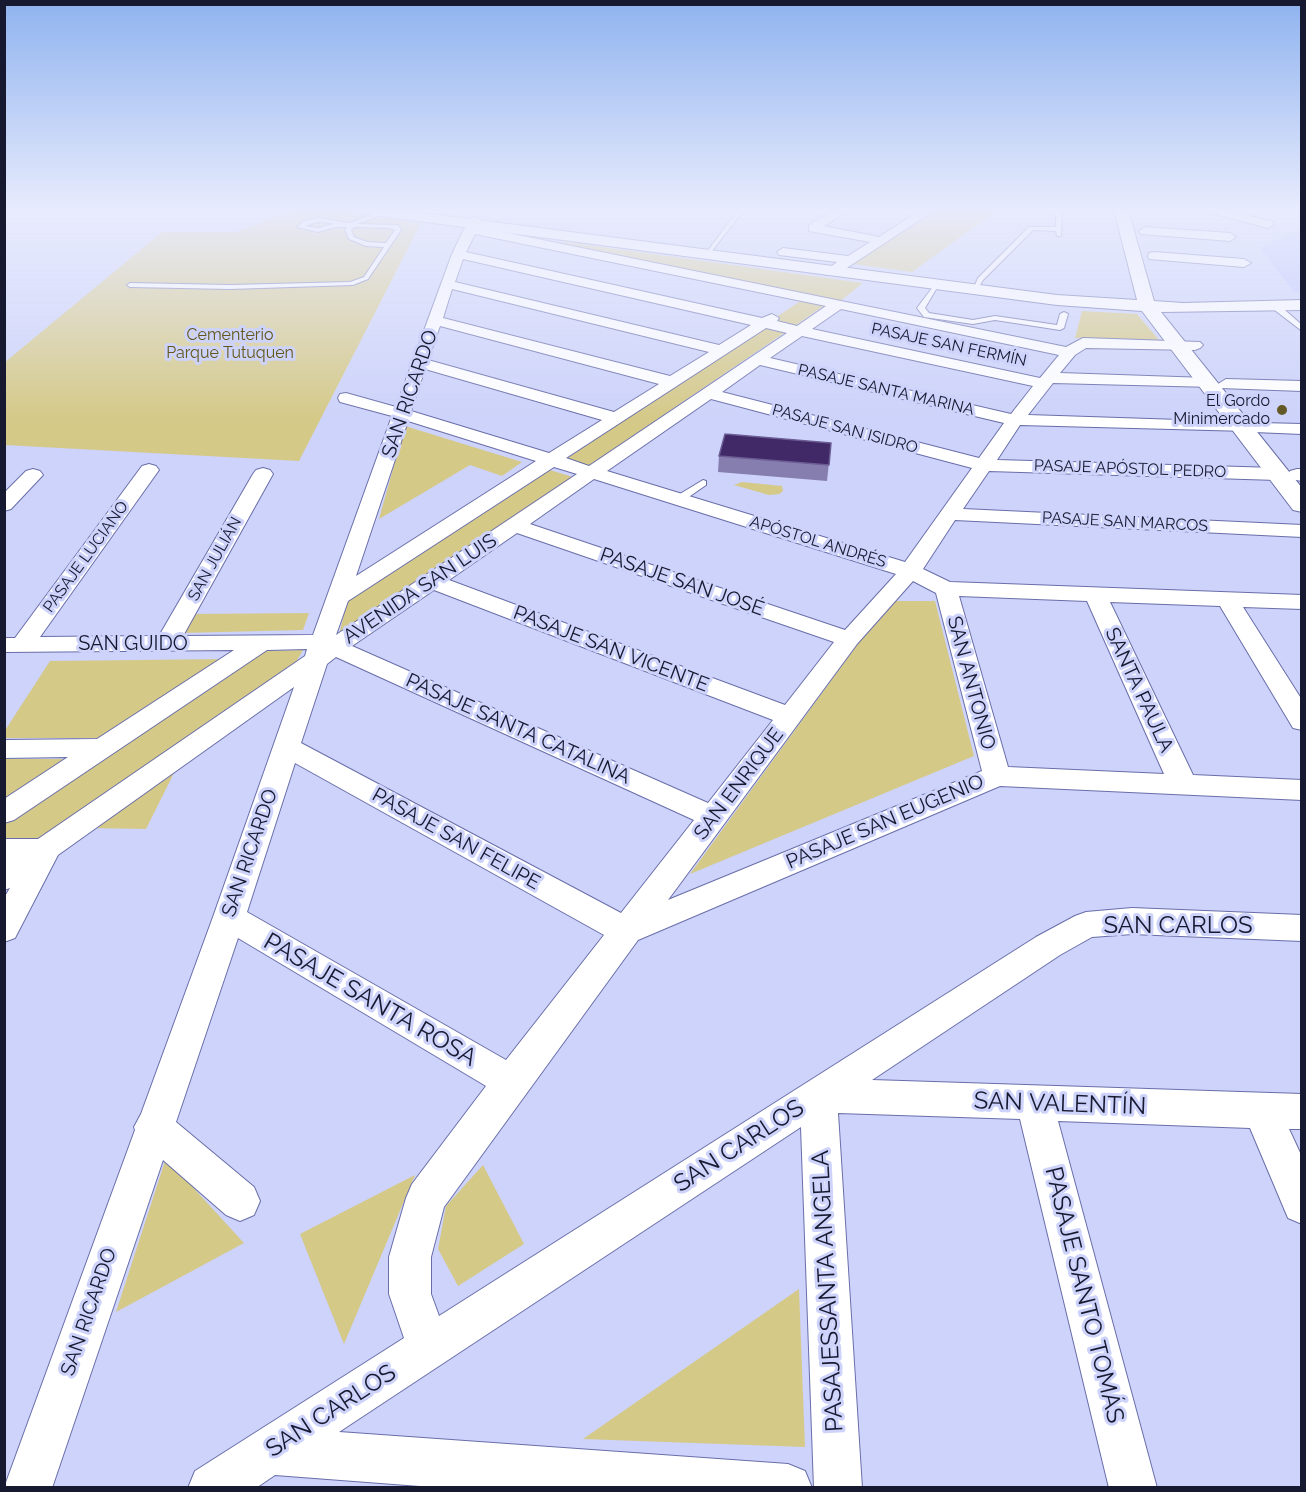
<!DOCTYPE html>
<meta charset="utf-8">
<style>
body{margin:0}
#map{position:relative;width:1306px;height:1492px;overflow:hidden;background:#cdd3fa;font-family:Raleway,sans-serif}
canvas{display:block}
.frame{position:absolute;inset:0;border:6px solid #171931;pointer-events:none}
</style>
<div id="map">
<canvas width="1306" height="1492"></canvas>
<div class="frame"></div>
</div>
<script>
const c = document.querySelector('canvas').getContext('2d');
c.lineJoin = 'round';
function fill(path, color) {
  c.fillStyle = color;
  c.fill(path, 'evenodd');
}
function poly(rows) {
  const path = new Path2D();
  for (const r of rows) {
    path.moveTo(r[0], r[1]);
    for (let i = 2; i < r.length; i += 2) path.lineTo(r[i], r[i + 1]);
  }
  return path;
}
function trace(path, color, width, dash) {
  c.strokeStyle = color;
  c.lineWidth = width;
  c.lineCap = dash ? 'butt' : 'round';
  c.setLineDash(dash || []);
  c.stroke(path);
}
function label(font, color, halo, rows, align = 'center') {
  c.font = font + ' Raleway,sans-serif';
  c.lineWidth = 6;
  c.setLineDash([]);
  c.textBaseline = 'middle';
  c.strokeStyle = halo;
  c.fillStyle = color;
  for (const [text, x, y, turn = 0] of rows) {
    c.save();
    c.translate(x, y);
    c.rotate((+turn || 0) * Math.PI / 180);
    c.textAlign = isNaN(turn) ? turn : align;
    if (halo) c.strokeText(text, 0, 0);
    c.fillText(text, 0, 0);
    c.restore();
  }
}
const built = poly([
 [1301,229,1301,291,1294,292,1260,248]
]);
const green = poly([
 [295,210,339,210,421,223,299,461,5,445,4,363,162,232,236,232],
 [938,210,998,210,912,272,853,264],
 [566,242,863,283,839,302,558,244],
 [802,300,825,305,793,327,769,322],
 [1082,311,1137,314,1159,340,1075,338],
 [767,326,787,331,587,467,561,458],
 [405,426,522,462,502,476,470,465,379,519],
 [543,468,573,477,339,635,349,593],
 [742,482,782,486,783,491,779,494,769,495,734,485],
 [892,601,935,601,974,756,690,874,873,623],
 [309,613,303,630,181,633,192,614],
 [303,650,295,664,37,843,5,842,5,823,252,657,266,651],
 [225,659,105,738,5,738,4,732,50,661],
 [5,759,74,759,5,800],
 [177,767,146,829,88,828],
 [166,1158,244,1243,116,1312],
 [483,1165,524,1244,458,1286,438,1249,446,1206],
 [415,1175,344,1344,300,1234],
 [799,1289,805,1447,583,1439]
]);
const service = poly([
 [738,210,744,210,708,256,704,256,738,210],
 [1056,210,1062,210,1061,236,1057,236,1056,231,1033,230,983,280,976,292,972,292,978,278,1029,227,1056,227,1056,210],
 [382,211,384,214,357,224,398,225,401,230,368,279,353,285,230,289,130,287,127,285,130,283,230,285,350,282,364,277,384,247,366,246,349,239,345,230,347,227,336,227,318,232,297,227,304,221,318,218,350,223,382,211],
 [318,222,331,223,333,224,318,228,305,226,318,222],
 [354,227,389,228,395,230,386,243,367,242,354,237,351,230,354,227],
 [935,284,938,286,925,308,929,313,973,320,995,316,1057,325,1060,314,1064,312,1068,314,1064,328,1060,330,995,320,973,324,924,317,917,308,935,284],
 [1272,304,1278,304,1302,325,1302,331,1272,308,1272,304],
 [703,480,706,481,706,485,683,501,675,501,675,497,703,480]
]);
const minor = poly([
 [413,210,426,210,418,215,414,214,413,210],
 [835,210,849,210,824,226,879,237,921,210,935,210,836,275,826,275,824,272,837,262,779,255,777,252,783,248,848,256,870,242,809,231,809,225,835,210],
 [1199,210,1222,210,1272,221,1274,224,1268,228,1199,210],
 [476,217,482,221,479,227,1066,347,1083,338,1200,342,1203,345,1200,348,1195,350,1086,348,1075,355,1060,373,1207,378,1215,383,1213,387,1053,383,1028,415,1241,422,1247,423,1250,427,1247,431,1020,425,997,460,1277,468,1284,470,1287,474,1284,478,1277,480,989,471,963,509,1302,525,1302,537,955,520,923,569,950,582,1302,595,1302,609,1243,607,1302,700,1302,730,1293,728,1220,606,1110,602,1193,775,1302,780,1302,800,1000,786,638,940,444,1207,431,1257,431,1294,439,1316,1036,937,1075,916,1086,912,1132,908,1302,915,1302,941,1132,934,1092,937,1060,955,872,1080,1302,1094,1302,1129,1289,1129,1302,1157,1302,1224,1288,1218,1250,1128,1058,1121,1157,1488,1109,1488,1020,1119,838,1113,862,1488,814,1488,801,1127,339,1432,788,1464,805,1471,812,1488,446,1488,275,1475,256,1488,188,1488,195,1471,404,1338,389,1294,389,1257,406,1198,412,1184,486,1086,238,938,176,1122,254,1187,260,1201,254,1215,240,1221,226,1215,163,1160,52,1488,4,1488,135,1130,134,1127,141,1114,213,917,294,687,58,855,15,938,4,942,4,898,10,888,4,890,4,839,38,839,305,656,307,649,267,650,14,820,4,823,4,799,68,757,4,758,4,740,97,739,234,650,4,652,4,638,15,638,142,466,149,464,156,466,159,470,40,637,159,636,253,474,256,470,263,468,270,470,273,474,183,636,313,635,392,416,340,402,338,398,340,394,346,393,396,407,452,254,464,229,472,218,476,217],
 [475,234,826,306,797,326,777,321,779,318,772,314,762,318,466,252,475,234],
 [463,259,751,325,719,345,455,282,463,259],
 [452,289,709,352,670,376,443,318,452,289],
 [841,309,1059,355,1040,378,812,329,841,309],
 [440,326,659,384,614,412,428,360,440,326],
 [766,328,787,333,589,466,566,458,766,328],
 [802,336,1033,386,1011,414,770,358,802,336],
 [760,365,1004,423,979,458,722,392,760,365],
 [425,369,602,420,549,453,411,411,425,369],
 [711,399,972,468,905,562,607,471,711,399],
 [408,421,536,461,356,576,408,421],
 [554,467,577,474,336,635,348,601,554,467],
 [594,479,896,574,845,630,530,524,594,479],
 [517,533,834,642,785,705,449,580,517,533],
 [913,581,936,593,982,771,668,900,857,644,913,581],
 [434,590,773,720,708,803,352,646,434,590],
 [959,596,1087,601,1164,774,1008,767,959,596],
 [336,657,694,820,621,913,301,743,327,664,336,657],
 [295,763,604,935,506,1060,247,912,295,763],
 [1145,227,1230,233,1236,237,1230,241,1141,234,1139,231,1145,227],
 [1154,252,1244,259,1251,263,1244,267,1149,259,1148,256,1149,253,1154,252],
 [1226,379,1302,381,1302,391,1220,388,1218,384,1226,379],
 [1260,423,1302,424,1302,434,1254,432,1251,428,1254,424,1260,423],
 [33,469,40,471,43,475,11,509,4,511,4,493,26,471,33,469],
 [1297,469,1302,469,1302,481,1290,479,1287,475,1290,471,1297,469]
]);
const tertiary = poly([
 [358,210,401,210,1057,295,1137,300,1114,210,1128,210,1154,301,1183,303,1302,300,1302,310,1161,312,1302,488,1302,512,1293,510,1142,311,1057,305,365,214,358,210]
]);
const wall = poly([
 [831,443,827,481,718,472,719,456]
]);
const building = poly([
 [725,434,831,443,829,465,719,456,725,434]
]);
const markers = [
 [1282,410,6,"#635926"]
];
const farParknames = [
 ["Cementerio",230,335],
 ["Parque Tutuquen",230,353]
];
const farStreetnames = [
 ["PASAJE SAN FERMÍN",949,345,12],
 ["PASAJE SANTA MARINA",886,390,13],
 ["PASAJE SAN ISIDRO",845,429,15],
 ["PASAJE APÓSTOL PEDRO",1130,469,2],
 ["PASAJE SAN MARCOS",1125,522,3],
 ["APÓSTOL ANDRÉS",818,542,17],
 ["PASAJE LUCIANO",86,557,-54],
 ["SAN JULIÁN",215,559,-61]
];
const farPoinames = [
 ["El Gordo",1270,401],
 ["Minimercado",1270,419]
];
const streetNames = [
 ["SAN RICARDO",410,394,-71],
 ["PASAJE SAN JOSÉ",682,582,19],
 ["AVENIDA SAN LUIS",420,589,-34],
 ["SAN GUIDO",133,644],
 ["PASAJE SAN VICENTE",611,649,21],
 ["SAN ANTONIO",971,683,75],
 ["SANTA PAULA",1139,690,65],
 ["PASAJE SANTA CATALINA",518,729,24],
 ["SAN ENRIQUE",739,784,-53],
 ["PASAJE SAN EUGENIO",885,822,-23],
 ["PASAJE SAN FELIPE",456,839,29],
 ["SAN RICARDO",250,853,-71],
 ["SAN RICARDO",89,1312,-71]
];
const nearStreetnames = [
 ["SAN CARLOS",1178,926],
 ["PASAJE SANTA ROSA",370,1000,30],
 ["SAN VALENTÍN",1060,1104,2],
 ["SAN CARLOS",739,1146,-33],
 ["PASAJESSANTA ANGELA",828,1291,-93],
 ["PASAJE SANTO TOMÁS",1084,1295,76],
 ["SAN CARLOS",331,1411,-33]
];
fill(built, '#bdc4fe');
fill(green, '#d5c988');
trace(service, '#696ea9', 2);
trace(minor, '#696ea9', 2);
trace(tertiary, '#696ea9', 2);
fill(service, '#fff');
fill(minor, '#fff');
fill(tertiary, '#fff');
fill(wall, '#877eb0');
fill(building, '#412967');
trace(building, '#6b5c93', 1.5);
const sky = c.createLinearGradient(0, 0, 0, 419);
sky.addColorStop(0, '#8fb3ef');
sky.addColorStop(0.5, '#e8ebfd');
sky.addColorStop(1, '#e8ebfd00');
c.fillStyle = sky;
c.fillRect(0, 0, 1306, 419);
for (const [x, y, r, color] of markers) {
  const dot = new Path2D();
  dot.arc(x, y, r, 0, 2 * Math.PI);
  c.fillStyle = color;
  c.fill(dot);
  trace(dot, '#cdd3fa', 2);
}
label('16px', '#63581a', '#cdd3fa', farParknames);
label('16px', '#171931', '#cdd3fa', farStreetnames);
label('16px', '#171931', '#cdd3fa', farPoinames, 'right');
label('20px', '#171931', '#cdd3fa', streetNames);
label('24px', '#171931', '#cdd3fa', nearStreetnames);
</script>
